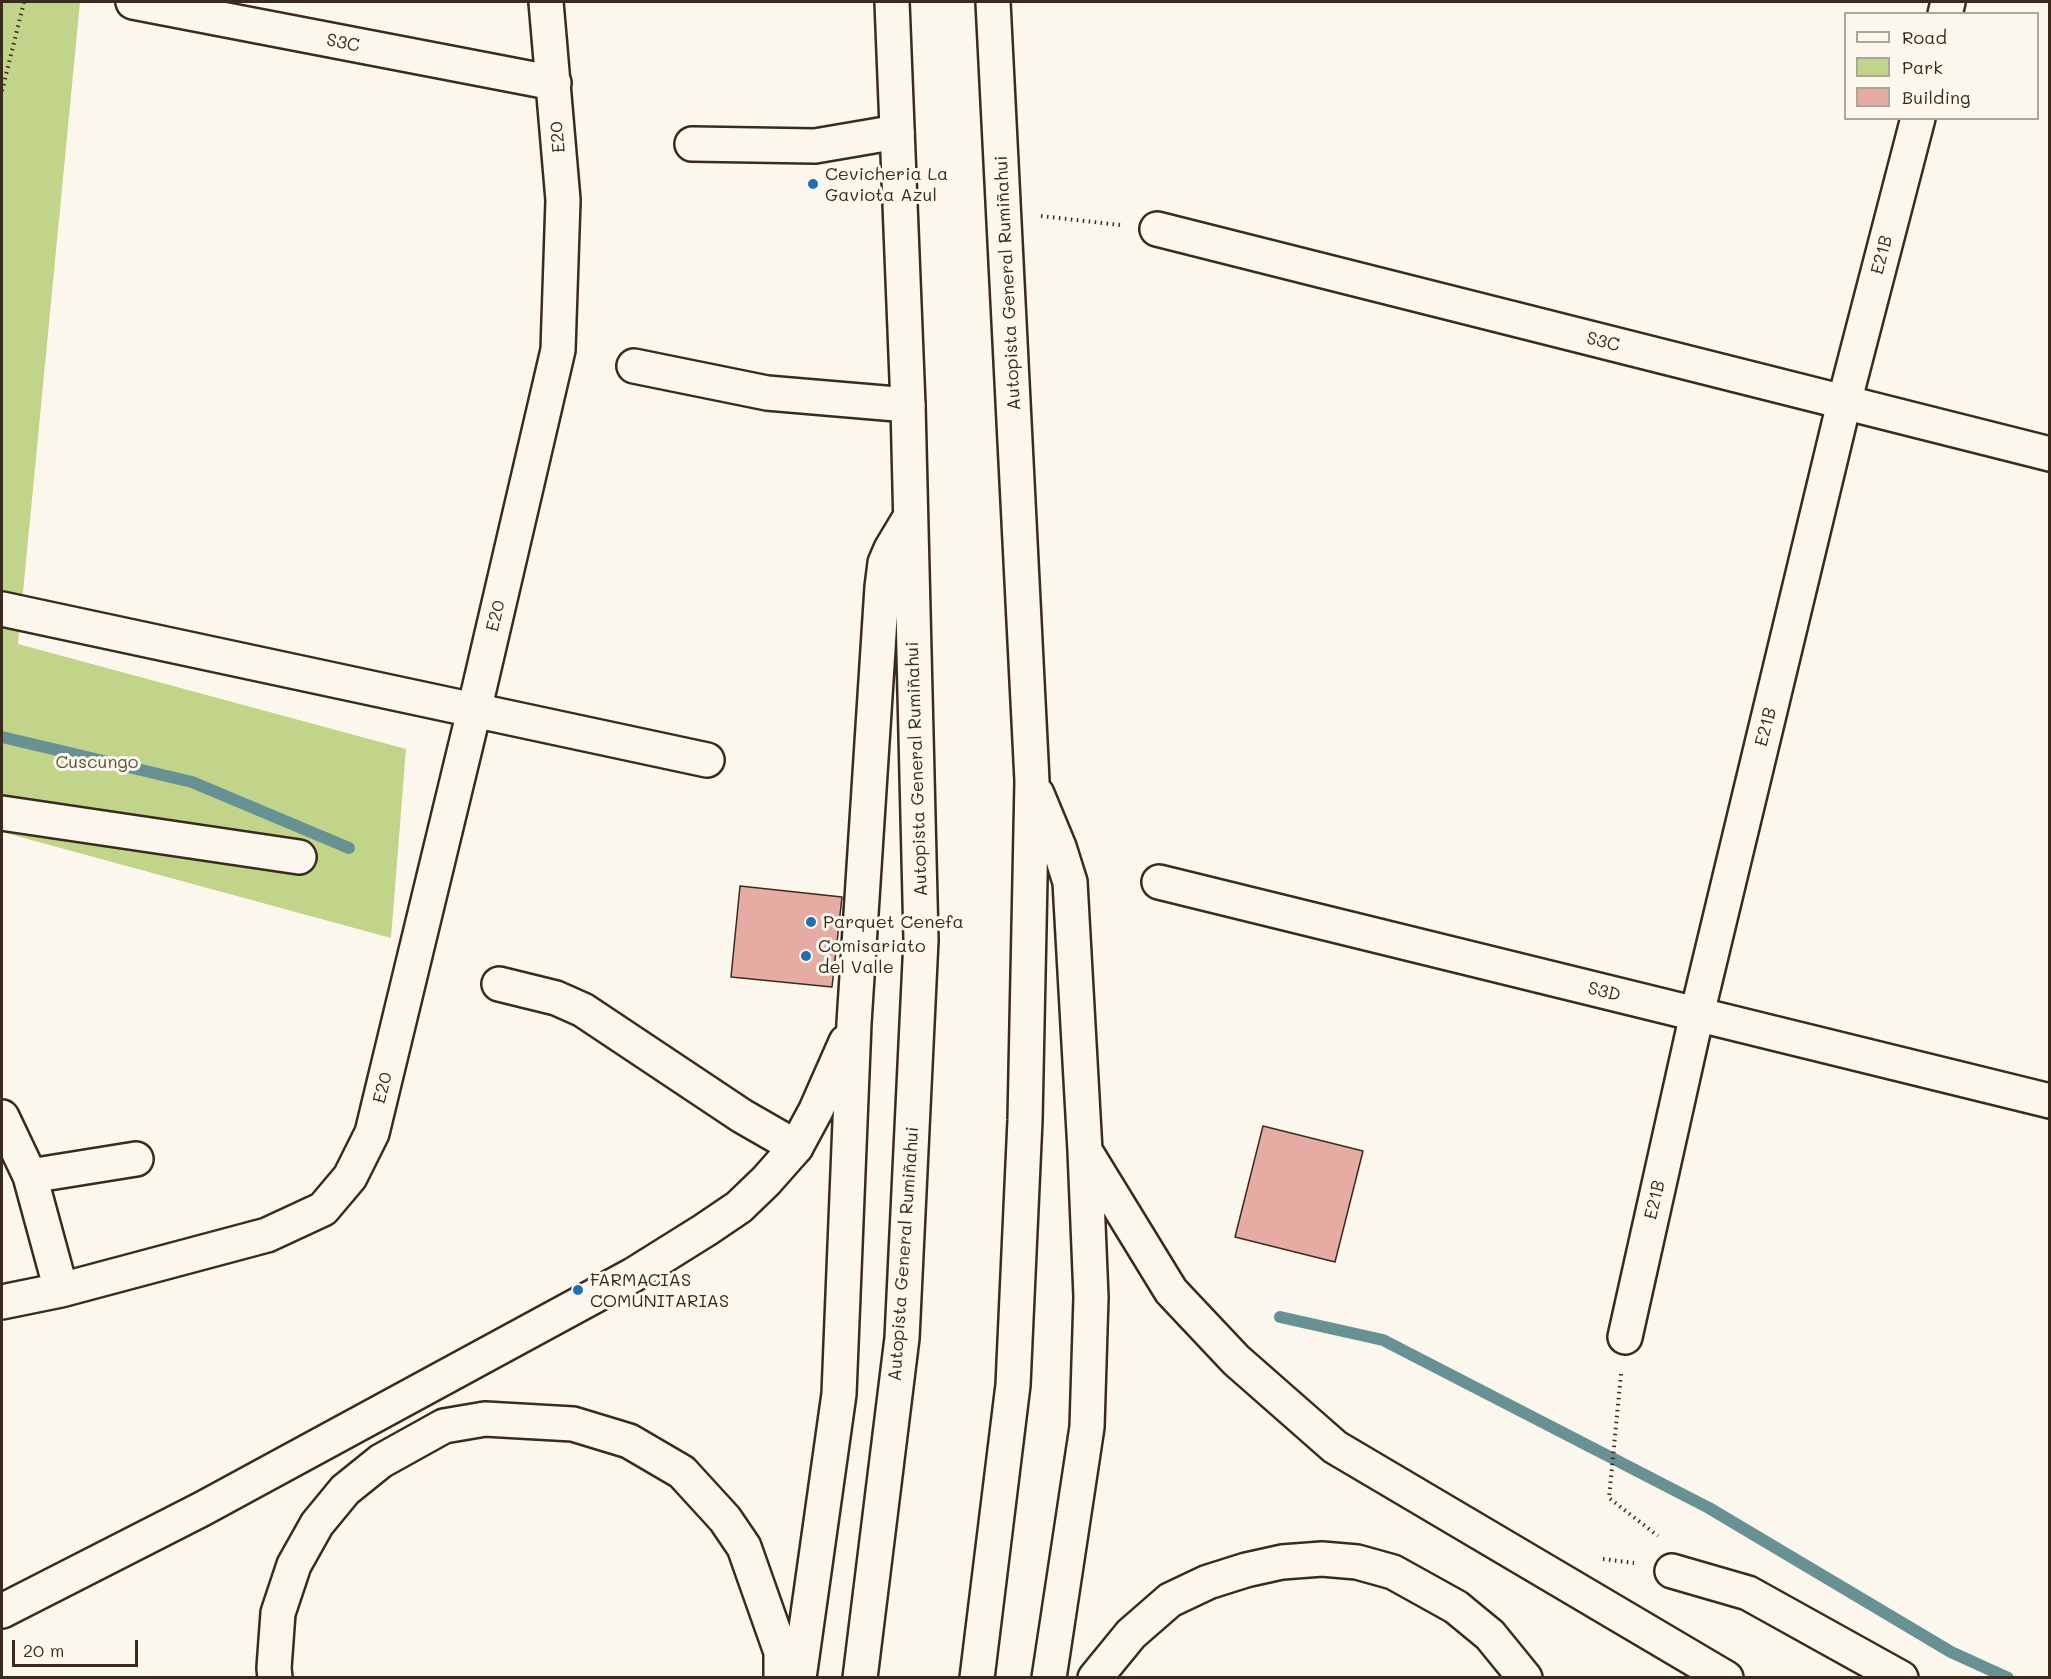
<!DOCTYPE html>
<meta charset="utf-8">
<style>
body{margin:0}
#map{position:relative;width:2051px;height:1679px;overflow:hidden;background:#fbf7ec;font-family:Mali,sans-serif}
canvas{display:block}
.frame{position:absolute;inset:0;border:3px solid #3b2a1e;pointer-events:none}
.legend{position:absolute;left:1844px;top:12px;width:195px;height:108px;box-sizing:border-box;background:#fbf7ec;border:2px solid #aea59a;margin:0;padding:8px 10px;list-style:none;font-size:18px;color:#3b2a1e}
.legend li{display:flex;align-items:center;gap:12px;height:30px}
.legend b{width:30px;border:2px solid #aea59a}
.scale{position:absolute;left:12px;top:1640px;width:126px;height:27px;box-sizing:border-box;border:3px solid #3b2a1e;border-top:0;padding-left:8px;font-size:18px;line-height:21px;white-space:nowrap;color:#3b2a1e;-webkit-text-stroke:4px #fbf7ec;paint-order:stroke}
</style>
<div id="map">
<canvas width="2051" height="1679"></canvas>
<div class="frame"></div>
<ul class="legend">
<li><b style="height:8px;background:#fbf7ec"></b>Road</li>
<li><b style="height:16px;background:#c1d48a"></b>Park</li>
<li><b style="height:16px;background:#e6aca3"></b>Building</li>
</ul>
<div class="scale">20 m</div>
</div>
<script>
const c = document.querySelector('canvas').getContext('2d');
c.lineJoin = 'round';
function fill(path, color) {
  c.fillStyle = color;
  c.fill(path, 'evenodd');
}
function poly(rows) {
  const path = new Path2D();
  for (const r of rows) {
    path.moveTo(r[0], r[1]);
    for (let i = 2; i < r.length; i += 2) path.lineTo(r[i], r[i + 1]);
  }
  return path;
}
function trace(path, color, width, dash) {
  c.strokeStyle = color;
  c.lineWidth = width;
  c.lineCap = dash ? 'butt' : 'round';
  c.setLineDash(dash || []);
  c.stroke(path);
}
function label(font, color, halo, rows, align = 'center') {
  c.font = font + ' Mali,sans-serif';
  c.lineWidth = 6;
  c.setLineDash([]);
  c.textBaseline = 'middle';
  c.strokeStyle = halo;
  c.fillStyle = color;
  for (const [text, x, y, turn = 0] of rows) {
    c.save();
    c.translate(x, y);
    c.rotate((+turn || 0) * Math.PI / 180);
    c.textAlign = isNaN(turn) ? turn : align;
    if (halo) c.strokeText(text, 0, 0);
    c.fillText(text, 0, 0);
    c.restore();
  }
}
const green = poly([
 [2,2,80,2,18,644,406,749,391,938,2,832]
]);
const stream = poly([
 [2,737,192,782,349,848],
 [1280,1317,1383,1340,1709,1508,1951,1652,2008,1678]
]);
const building = poly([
 [740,886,842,897,832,987,731,977,740,886],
 [1263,1126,1363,1151,1335,1262,1235,1237,1263,1126]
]);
const path = poly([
 [2,91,24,2],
 [1041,216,1120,225],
 [1621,1374,1609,1498,1658,1536],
 [1603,1559,1634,1563]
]);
const minor = poly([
 [133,2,554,83],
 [1945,14,1948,2],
 [692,144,815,146,897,132],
 [1157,229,2050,454],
 [634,366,767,393,908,405],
 [2,609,707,760],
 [2,813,299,857],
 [1159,882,2050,1101],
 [499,984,556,998,583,1010,742,1116,796,1147],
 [2,1117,30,1176,61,1290],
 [30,1176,136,1159],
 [2,1302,61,1290,267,1235,323,1209,350,1177,372,1133,474,711,558,350,563,200,546,2],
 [1625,1337,1697,1014,1844,403,1918,118],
 [1672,1571,1748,1593,1901,1678]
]);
const highway = poly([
 [1037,794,1059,847,1070,882,1085,1151,1091,1297,1087,1427,1049,1678],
 [1087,1154,1171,1291,1236,1360,1335,1447,1726,1678],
 [2,1611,202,1509,633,1275,705,1230,739,1207,766,1181,796,1147,816,1110,846,1042],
 [275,1678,274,1668,278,1613,294,1565,317,1524,345,1490,381,1461,444,1426,485,1419,573,1424,629,1441,682,1472,725,1519,744,1547,781,1652,781,1678],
 [799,1678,839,1394,854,1023,882,587,885,563,891,549,909,519],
 [860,1678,902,1338,921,940,908,405,892,2],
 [977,1678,1013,1385,1025,1120,1032,781,993,2],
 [1095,1678,1131,1634,1170,1600,1208,1582,1246,1570,1282,1562,1322,1559,1357,1562,1393,1572,1456,1607,1490,1635,1525,1678]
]);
const markers = [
 [813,184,6,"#1f6fb2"],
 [811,922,6,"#1f6fb2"],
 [806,956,6,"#1f6fb2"],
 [578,1290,6,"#1f6fb2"]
];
const streetNames = [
 ["S3C",343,43,11],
 ["E20",558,137,-95],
 ["E21B",1882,255,-76],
 ["Autopista General Rumiñahui",1008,283,-93],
 ["S3C",1603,342,14],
 ["E20",496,616,-77],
 ["E21B",1766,727,-76],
 ["Autopista General Rumiñahui",917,769,-92],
 ["S3D",1604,992,14],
 ["E20",383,1088,-76],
 ["E21B",1655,1200,-77],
 ["Autopista General Rumiñahui",904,1254,-86]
];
const poiNames = [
 ["Cevicheria La",825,174],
 ["Gaviota Azul",825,195],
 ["Parquet Cenefa",823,922],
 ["Comisariato",818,946],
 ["del Valle",818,967],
 ["FARMACIAS",590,1280],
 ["COMUNITARIAS",590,1301]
];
const parkNames = [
 ["Cuscungo",97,762]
];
fill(green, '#c1d48a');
trace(stream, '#689194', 12);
fill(building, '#e6aca3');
trace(building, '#3b2a1e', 1.5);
trace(minor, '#3b2a1e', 38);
trace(highway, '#3b2a1e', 38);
trace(path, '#3b2a1e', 4, [1.5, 4.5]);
trace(minor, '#fbf7ec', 33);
trace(highway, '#fbf7ec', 33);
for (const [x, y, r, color] of markers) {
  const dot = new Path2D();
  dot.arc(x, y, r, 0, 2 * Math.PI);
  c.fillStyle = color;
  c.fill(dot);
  trace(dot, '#fbf7ec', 2);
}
label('18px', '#3b2a1e', '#fbf7ec', streetNames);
label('18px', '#3b2a1e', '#fbf7ec', poiNames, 'left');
label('18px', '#5c5439', '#fbf7ec', parkNames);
</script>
